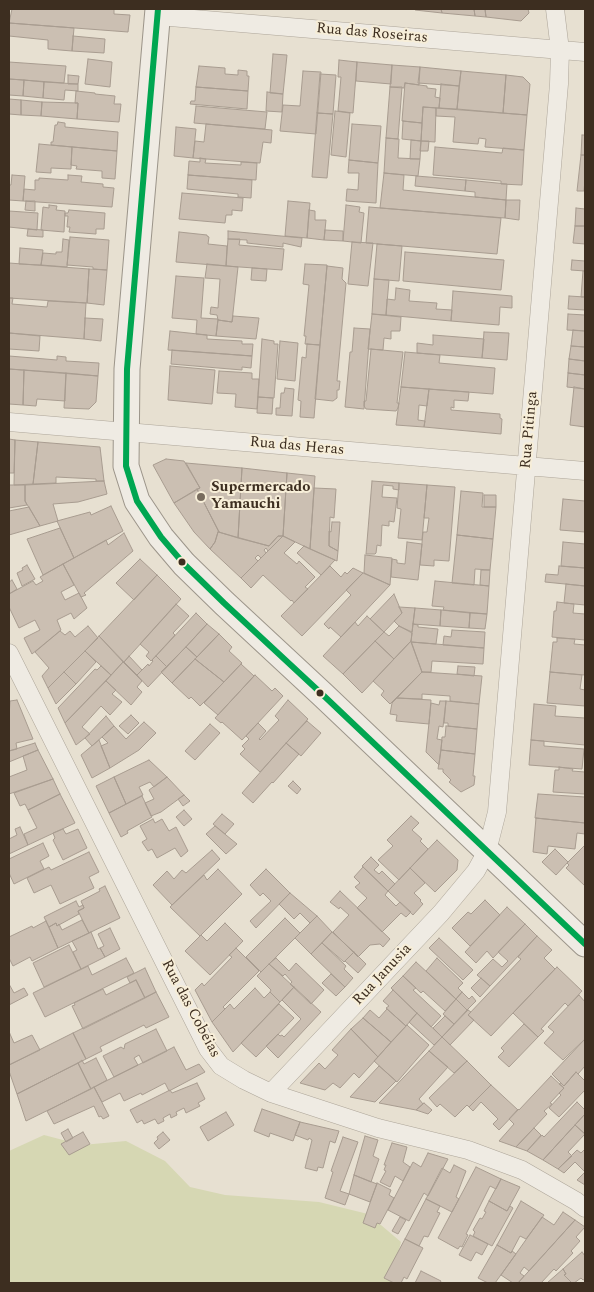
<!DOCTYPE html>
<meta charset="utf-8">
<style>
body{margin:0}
#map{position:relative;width:594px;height:1292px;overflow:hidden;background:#e7e0d1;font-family:Spectral,serif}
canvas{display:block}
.frame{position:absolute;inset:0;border:10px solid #3d2e20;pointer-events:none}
</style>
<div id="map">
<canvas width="594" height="1292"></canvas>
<div class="frame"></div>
</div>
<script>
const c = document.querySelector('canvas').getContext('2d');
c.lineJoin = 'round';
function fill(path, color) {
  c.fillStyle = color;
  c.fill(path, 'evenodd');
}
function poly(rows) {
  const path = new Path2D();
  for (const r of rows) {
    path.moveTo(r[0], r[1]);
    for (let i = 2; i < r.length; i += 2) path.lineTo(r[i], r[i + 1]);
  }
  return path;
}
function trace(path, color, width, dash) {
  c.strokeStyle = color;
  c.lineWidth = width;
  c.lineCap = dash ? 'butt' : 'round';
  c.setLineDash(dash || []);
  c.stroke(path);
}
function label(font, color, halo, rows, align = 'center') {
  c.font = font + ' Spectral,serif';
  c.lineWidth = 4;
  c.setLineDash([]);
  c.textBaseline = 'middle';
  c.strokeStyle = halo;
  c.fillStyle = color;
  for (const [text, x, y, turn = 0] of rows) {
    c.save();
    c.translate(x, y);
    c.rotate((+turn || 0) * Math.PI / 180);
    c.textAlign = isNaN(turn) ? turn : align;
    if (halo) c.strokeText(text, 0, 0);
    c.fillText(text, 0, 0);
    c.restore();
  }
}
const green = poly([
 [44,1135,82,1145,126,1141,165,1161,190,1187,225,1195,319,1202,368,1214,401,1242,391,1283,9,1283,9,1151]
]);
const building = poly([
 [12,9,114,9,114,14,130,15,128,32,9,23,12,9],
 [415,9,441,9,442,13,415,10,415,9],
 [441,9,474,9,475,16,442,13,441,9],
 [474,9,485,9,486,17,475,16,474,9],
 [485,9,528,9,529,13,521,21,486,17,485,9],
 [9,23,74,28,72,51,48,49,48,40,9,36,9,23],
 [73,36,105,39,104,53,72,51,73,36],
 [273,54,287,55,283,94,270,93,273,54],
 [88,59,112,62,110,87,85,84,88,59],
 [339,60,357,62,353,113,338,111,341,77,338,77,339,60],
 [9,62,66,66,64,83,9,79,9,62],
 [357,62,392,65,391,84,356,81,357,62],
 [392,65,420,67,419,85,405,83,404,88,390,87,392,65],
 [199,66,225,68,225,74,238,75,238,70,247,71,247,76,249,76,248,91,196,87,199,66],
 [420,67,461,71,459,86,418,83,420,67],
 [303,71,321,72,316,134,280,131,283,105,300,106,303,71],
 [461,71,506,75,503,113,457,109,461,71],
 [320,74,336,75,333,114,317,113,320,74],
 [68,75,79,76,78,84,68,84,68,75],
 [506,75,523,77,530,84,527,115,503,113,506,75],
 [9,79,24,80,23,96,9,95,9,79],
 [24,80,44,82,43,98,23,96,24,80],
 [44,82,78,84,78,91,65,90,64,100,43,98,44,82],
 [405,83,427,86,427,88,436,89,435,97,440,98,439,108,423,107,422,123,402,121,405,83],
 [441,84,459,86,457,109,439,108,441,84],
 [196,87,248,91,247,109,190,104,191,101,195,101,196,87],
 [390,87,402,87,398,139,386,138,390,87],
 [76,91,95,93,95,94,115,96,114,104,121,104,119,122,77,119,78,103,75,103,76,91],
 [267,92,283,94,282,112,266,111,267,92],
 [9,99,21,100,21,115,9,114,9,99],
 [21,100,42,102,41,116,21,115,21,100],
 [42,102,78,103,77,119,41,116,42,102],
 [196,106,267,112,265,129,194,123,196,106],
 [423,107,436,108,435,142,421,141,423,107],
 [436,108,527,115,524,150,485,147,486,139,479,138,478,144,453,142,455,117,436,116,436,108],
 [335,111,350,113,346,157,331,155,335,111],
 [317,113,333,114,327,178,312,177,317,113],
 [403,121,422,123,421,141,402,139,403,121],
 [58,122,65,123,65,127,118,132,117,151,51,145,51,142,53,142,55,125,57,125,58,122],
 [206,124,272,130,271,143,263,142,260,163,193,158,195,141,204,142,206,124],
 [352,124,381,126,378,163,349,160,352,124],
 [176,127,196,129,193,158,174,156,176,127],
 [582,135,585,135,585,155,581,155,582,135],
 [386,138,399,139,398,158,420,159,418,176,384,173,386,138],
 [411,140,421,141,420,159,410,159,411,140],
 [421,141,429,141,428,151,420,151,421,141],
 [39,144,72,147,71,169,51,168,51,173,36,172,39,144],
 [72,147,117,151,115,179,102,178,102,171,76,169,77,166,71,165,72,147],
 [435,147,502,153,503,148,524,150,522,185,501,184,501,181,433,175,435,147],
 [581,155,585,155,585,180,584,191,577,191,581,155],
 [200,158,206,159,205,163,241,165,241,162,257,163,256,180,188,175,189,161,200,162,200,158],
 [349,160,378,163,376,203,346,201,347,189,358,190,359,173,348,173,349,160],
 [384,173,404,175,403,190,506,200,505,218,380,208,384,173],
 [12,175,25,176,23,201,9,200,9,185,11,185,12,175],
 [68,175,82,176,81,182,103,184,103,187,114,188,112,207,23,201,24,189,35,190,35,180,39,180,39,178,68,180,68,175],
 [188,175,252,180,251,198,238,197,238,194,187,189,188,175],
 [416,176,466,180,465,191,415,186,416,176],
 [466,180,507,184,506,200,475,197,475,192,465,191,466,180],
 [182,193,243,198,242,211,232,210,232,215,226,215,225,223,179,219,182,193],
 [506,200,520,200,519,220,505,218,506,200],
 [26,201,35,201,35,211,25,210,26,201],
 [288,201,310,203,307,238,285,236,288,201],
 [49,205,57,206,56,210,65,211,64,232,41,230,43,207,49,208,49,205],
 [346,205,360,207,359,212,364,213,361,243,343,241,346,205],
 [369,207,501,218,497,254,366,243,369,207],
 [576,208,585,209,585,226,575,226,576,208],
 [69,210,105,213,104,229,96,229,96,234,69,232,70,227,67,227,68,216,65,216,65,213,68,213,69,210],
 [309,210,315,211,315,220,326,220,324,240,307,238,309,210],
 [9,211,38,213,37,230,9,227,9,211],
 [575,226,585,226,585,244,573,243,575,226],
 [28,229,43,230,43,237,27,236,28,229],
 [325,230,343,231,343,241,324,240,325,230],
 [228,231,302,238,301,247,283,243,283,247,247,243,247,240,228,239,228,231],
 [179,232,207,235,207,236,209,237,208,244,227,246,226,266,176,262,179,232],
 [70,237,109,240,107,270,93,269,93,267,67,265,70,237],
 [63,239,69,240,67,267,41,265,43,253,56,254,56,252,62,252,63,239],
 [228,239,240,239,239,245,284,249,282,270,226,266,228,239],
 [352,242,373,243,368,286,348,284,352,242],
 [377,244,402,246,399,281,374,279,377,244],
 [20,248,43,250,41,265,19,264,20,248],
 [405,252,504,260,501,290,403,281,405,252],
 [572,260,585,261,585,271,571,270,572,260],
 [9,263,89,269,87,303,9,298,9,263],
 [207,264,238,267,232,322,218,320,217,315,210,314,211,307,218,308,220,279,205,278,207,264],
 [305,264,327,265,320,345,305,344,306,336,304,336,309,285,303,284,305,264],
 [327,266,343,268,342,279,346,283,337,381,340,381,339,390,337,390,337,398,333,401,315,399,327,266],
 [252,268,267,269,266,281,251,280,252,268],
 [89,269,107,270,104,305,87,303,89,269],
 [583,271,585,271,585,297,581,297,583,271],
 [176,276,204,278,201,318,218,319,216,336,196,334,197,320,172,318,176,276],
 [374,279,389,280,386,315,372,314,374,279],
 [396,288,410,290,409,301,437,303,436,309,452,310,451,321,386,315,387,299,395,300,396,288],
 [453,291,512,296,512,308,500,307,499,325,451,321,453,291],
 [569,296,585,297,585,310,568,309,569,296],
 [9,298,13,298,12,304,47,307,48,301,86,303,84,339,9,333,9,298],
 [372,314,401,317,400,331,391,331,391,339,384,338,383,350,368,349,372,314],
 [568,314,585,315,585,331,567,330,568,314],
 [233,316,259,318,256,339,216,336,218,320,232,322,233,316],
 [85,318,103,319,101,341,84,339,85,318],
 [354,328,370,329,364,409,345,407,350,352,352,352,354,328],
 [573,330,585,331,585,347,571,346,573,330],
 [170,331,207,335,207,339,242,341,242,344,253,344,252,356,168,350,170,331],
 [484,332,509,333,507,360,482,358,484,332],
 [9,333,40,336,39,351,9,349,9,333],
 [433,335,484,339,482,358,417,353,417,343,433,345,433,335],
 [262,339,274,341,274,344,278,344,274,398,258,397,262,339],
 [280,341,298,343,295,381,277,379,280,341],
 [307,344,320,345,314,418,300,417,301,401,298,400,302,357,306,358,307,344],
 [571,346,585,347,585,361,569,359,571,346],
 [371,349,403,352,397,403,399,403,398,408,396,411,366,409,364,406,364,401,366,401,371,349],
 [172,350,252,356,251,368,242,367,242,370,171,364,172,350],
 [405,352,440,355,439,363,495,368,493,394,401,387,405,352],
 [9,356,57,360,57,356,66,357,66,361,99,363,98,376,9,369,9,356],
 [569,359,585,361,585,375,568,373,569,359],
 [170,366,215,370,212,404,168,400,170,366],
 [9,369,24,370,23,405,9,404,9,369],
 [24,370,66,373,65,401,37,399,36,406,23,405,24,370],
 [219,371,252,373,252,379,259,379,257,409,235,407,236,394,217,393,219,371],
 [66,373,98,376,96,402,89,409,64,408,66,373],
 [568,373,585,375,585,389,567,387,568,373],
 [401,387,429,389,427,406,419,405,418,420,425,421,424,427,396,425,401,387],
 [574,387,585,389,585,427,570,425,574,387],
 [285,388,294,389,292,416,276,415,276,408,280,408,281,393,284,393,285,388],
 [429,389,469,392,468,401,454,400,454,408,451,407,451,410,500,414,500,418,502,419,501,434,424,427,429,389],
 [258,397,273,398,272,414,257,413,258,397],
 [9,439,15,440,14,473,9,473,9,439],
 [15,440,38,442,33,484,14,485,15,440],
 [38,442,100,447,104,481,96,481,96,479,56,477,56,483,33,484,38,442],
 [166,459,184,461,200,488,174,503,153,465,166,459],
 [186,463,242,468,238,538,219,532,197,489,200,488,186,463],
 [242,468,287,473,283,536,278,536,269,546,238,538,242,468],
 [287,473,315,476,310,549,283,536,287,473],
 [104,481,107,494,78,502,53,504,58,521,40,526,25,501,25,485,104,481],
 [372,481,399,483,399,490,393,489,393,486,383,485,382,497,397,498,394,522,389,521,389,526,382,525,381,546,377,545,376,553,375,554,366,554,372,481],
 [399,483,427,485,422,540,398,538,401,509,397,508,399,483],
 [9,485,25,485,25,501,27,505,9,508,9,485],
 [427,485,455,487,449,561,434,560,434,566,420,565,423,532,427,532,429,518,424,518,427,485],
 [314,488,336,489,334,518,330,517,329,546,338,551,337,561,310,549,314,488],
 [197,489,219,532,218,532,215,542,210,549,194,532,174,503,197,489],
 [461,491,483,493,482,507,496,507,493,539,457,535,461,491],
 [484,495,496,495,496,507,484,507,484,495],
 [563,499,585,501,585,532,560,530,563,499],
 [111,506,123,531,74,558,57,521,90,512,91,515,111,506],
 [29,507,40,526,9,535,9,511,29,507],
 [332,522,340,522,338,551,329,546,329,531,331,532,332,522],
 [60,528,74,558,43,575,27,539,60,528],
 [218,532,269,546,278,536,283,536,268,551,266,548,264,550,266,553,261,558,258,555,255,558,258,561,241,578,210,549,215,542,218,532],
 [124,533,133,551,84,593,86,595,81,597,63,564,106,540,108,545,124,533],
 [457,535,493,539,490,570,475,569,474,585,452,583,457,535],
 [283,536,295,542,284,553,297,564,299,561,315,577,305,587,308,589,294,603,292,600,291,601,263,575,251,588,241,578,283,536],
 [407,542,422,544,418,580,391,577,392,559,397,560,397,563,405,564,407,542],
 [563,542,585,544,585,568,561,566,563,542],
 [304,546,335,560,321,575,297,553,304,546],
 [365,555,392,558,390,585,364,573,365,555],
 [140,559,157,575,134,600,116,583,140,559],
 [63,564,74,585,61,592,65,600,79,593,87,608,74,619,71,613,57,620,61,630,32,654,24,638,40,630,35,620,19,628,9,607,9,594,33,581,36,585,43,581,40,577,63,564],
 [27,565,35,579,22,586,17,573,23,570,22,568,27,565],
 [330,566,341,577,345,572,347,574,353,568,363,573,302,636,281,616,330,566],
 [559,566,585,568,585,586,545,582,546,574,558,575,559,566],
 [481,570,490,570,489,586,480,585,481,570],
 [363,573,390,585,341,637,330,627,329,629,324,624,351,595,346,590,363,573],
 [157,575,181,599,124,662,99,636,157,575],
 [12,580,17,589,9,594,9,582,12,580],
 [435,581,489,586,487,614,443,610,444,607,432,606,435,581],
 [566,584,585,586,585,605,564,603,566,584],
 [394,594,402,613,384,632,370,619,394,594],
 [557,602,574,604,573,613,585,614,585,640,552,637,554,611,556,611,557,602],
 [176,604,189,616,173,633,175,635,151,661,146,656,149,652,140,644,176,604],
 [399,607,415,608,412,632,399,626,394,621,402,613,399,607],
 [415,608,441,610,440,626,413,624,415,608],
 [441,610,470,613,469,628,440,626,441,610],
 [196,613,207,624,167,667,156,656,196,613],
 [470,613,487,614,485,629,469,628,470,613],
 [367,616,384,632,343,674,323,656,355,622,358,626,367,616],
 [207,624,219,634,197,657,186,647,207,624],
 [413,624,418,625,418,627,438,629,436,644,411,642,413,624],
 [88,626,98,638,48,688,42,676,49,668,35,652,60,631,65,635,70,631,75,637,88,626],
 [399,626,412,633,411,641,394,659,375,641,384,632,389,636,399,626],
 [452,630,485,632,484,648,443,645,444,636,451,637,452,630],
 [219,634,232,647,229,651,242,663,224,682,195,659,219,634],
 [99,636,123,662,111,675,85,651,99,636],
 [557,638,575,639,574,644,585,645,585,675,550,672,553,642,557,642,557,638],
 [375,641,394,659,362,693,343,674,375,641],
 [411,641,422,672,390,704,381,695,384,691,373,681,411,641],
 [411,642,484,648,483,664,432,661,431,672,422,672,411,642],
 [186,647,197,657,172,683,161,672,186,647],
 [85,651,96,662,76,684,64,672,85,651],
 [129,656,142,670,137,675,124,662,129,656],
 [156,656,167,667,148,687,137,675,148,664,149,666,153,661,152,660,156,656],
 [195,659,224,682,200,706,191,697,189,699,172,683,195,659],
 [123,662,142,681,137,687,142,692,131,705,106,681,123,662],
 [241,664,254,676,218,715,204,703,241,664],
 [101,666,111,675,65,723,58,708,95,669,97,670,101,666],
 [458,666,475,667,474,676,457,674,458,666],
 [64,672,76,684,56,704,48,688,64,672],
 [422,672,482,676,479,704,450,701,450,696,422,694,422,699,397,698,422,672],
 [550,672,582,675,580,689,585,690,585,706,547,703,550,672],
 [255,675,272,691,275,688,283,696,242,740,222,722,221,723,215,718,255,675],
 [106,681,116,690,112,694,122,702,110,715,101,706,82,727,90,734,76,745,65,723,106,681],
 [397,698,431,700,429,724,396,721,397,715,390,714,392,703,397,698],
 [17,700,33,739,16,743,17,749,9,751,9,717,10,701,17,700],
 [288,700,308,719,260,772,240,754,245,749,242,746,249,739,246,736,258,723,266,731,259,739,260,740,279,720,275,716,288,700],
 [440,701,446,701,443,727,439,726,437,739,442,740,439,765,426,752,431,703,439,705,440,701],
 [446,701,479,704,477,729,448,726,448,723,444,723,446,701],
 [534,704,556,706,555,716,585,718,585,745,531,740,534,704],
 [131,715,139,723,128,734,119,726,131,715],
 [106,716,114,726,92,746,85,738,106,716],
 [307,721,321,733,301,756,286,743,307,721],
 [144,722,156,733,139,750,110,768,101,746,108,743,102,737,114,726,126,739,144,722],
 [210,724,220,733,195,760,185,751,210,724],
 [446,726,477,729,475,754,441,750,442,737,445,737,446,726],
 [99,740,110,768,92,778,81,755,99,740],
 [531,740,544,741,544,746,584,749,582,769,529,765,531,740],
 [35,743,38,750,9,762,9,751,35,743],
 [286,743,299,754,273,783,272,782,253,803,242,793,286,743],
 [38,750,53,779,9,794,9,777,27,770,23,756,38,750],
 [441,750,475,754,473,776,475,776,474,785,461,792,449,782,451,780,443,772,443,769,438,769,441,750],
 [149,760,167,777,154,787,150,782,139,787,143,795,126,804,114,777,149,760],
 [559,767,573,769,572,771,585,772,585,794,553,792,555,770,559,770,559,767],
 [114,777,126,804,109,813,96,786,114,777],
 [167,777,184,795,161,812,151,816,145,803,154,799,149,790,167,777],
 [53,779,60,794,28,810,25,804,20,806,14,793,53,779],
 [293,781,301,789,297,794,288,786,293,781],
 [60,794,75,823,28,845,24,834,37,828,28,810,60,794],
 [538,794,585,797,585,823,535,818,538,794],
 [184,795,190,801,183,806,178,799,184,795],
 [142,796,152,817,127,831,128,833,121,837,109,813,142,796],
 [184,810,192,819,184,826,176,817,184,810],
 [222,814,234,824,225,834,213,824,222,814],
 [411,816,419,823,412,830,422,839,420,841,428,849,399,880,378,860,393,846,387,840,411,816],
 [536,818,585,823,585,834,577,833,575,849,548,846,547,854,533,852,536,818],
 [153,819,155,823,162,819,169,831,176,827,188,851,181,857,175,848,157,858,152,849,148,851,142,842,147,839,140,826,153,819],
 [215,826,237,844,226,854,206,834,215,826],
 [20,827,28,845,9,854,9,839,17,835,15,829,20,827],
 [63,829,66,834,78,829,87,848,63,860,53,840,55,838,53,833,63,829],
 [437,840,458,860,457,870,435,892,410,868,437,840],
 [43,843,49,856,40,861,44,869,14,884,9,873,9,859,43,843],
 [585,845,585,886,566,868,569,865,567,863,585,845],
 [555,849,568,862,556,875,542,862,555,849],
 [212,850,220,859,172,905,153,885,167,871,174,879,182,870,186,873,212,850],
 [89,852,99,872,89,877,94,888,60,904,51,885,34,893,27,878,49,867,51,870,89,852],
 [371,857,379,865,374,870,379,874,382,871,395,884,388,891,362,866,371,857],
 [363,867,388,891,385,895,396,906,400,902,411,912,406,917,401,913,382,932,357,908,367,898,355,887,360,883,354,877,363,867],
 [410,868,425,883,414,893,421,900,420,901,423,904,413,915,388,891,410,868],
 [218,869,242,894,200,936,170,907,204,875,207,880,218,869],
 [266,869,290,893,256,928,250,921,271,901,263,893,260,896,250,885,266,869],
 [105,886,120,918,89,933,78,911,84,908,81,901,100,891,99,889,105,886],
 [340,891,390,939,383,947,380,944,370,945,358,957,333,932,349,915,340,907,339,909,330,902,340,891],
 [290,893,317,916,310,923,300,913,294,919,279,904,290,893],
 [485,900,500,915,470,946,452,928,468,912,471,914,485,900],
 [76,901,79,907,83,905,84,908,78,911,79,914,57,926,56,923,49,927,44,917,76,901],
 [507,907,525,924,493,958,487,951,476,963,465,952,507,907],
 [317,916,332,932,311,954,295,938,317,916],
 [285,918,300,933,261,972,246,957,285,918],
 [82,920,89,933,58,948,49,927,56,923,57,926,59,924,62,930,82,920],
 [46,921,58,948,32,961,30,957,13,966,9,958,9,937,32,926,33,928,46,921],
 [225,923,243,941,210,975,185,951,201,935,207,941,225,923],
 [525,924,537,936,490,986,477,975,493,959,502,967,508,961,498,952,525,924],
 [110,928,120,949,105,957,100,948,104,946,98,934,110,928],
 [91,932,98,949,100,948,105,957,81,969,73,952,77,950,72,941,91,932],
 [332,932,354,952,344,962,322,943,332,932],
 [537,936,552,950,544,958,555,969,491,1036,468,1015,521,959,518,957,537,936],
 [439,938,473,970,463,980,429,948,439,938],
 [322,943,346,966,344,969,353,978,345,987,311,954,322,943],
 [69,945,81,969,44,987,33,963,69,945],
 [236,948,259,971,223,1007,225,1009,212,1022,195,990,202,983,204,986,232,957,229,955,236,948],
 [354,952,366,964,358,973,345,961,354,952],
 [126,958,134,973,45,1017,33,993,88,966,92,975,126,958],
 [276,958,289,971,296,963,324,990,311,1004,290,984,292,982,285,974,283,976,269,964,276,958],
 [437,958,463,983,458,988,462,992,456,999,426,971,437,958],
 [416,962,456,999,445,1011,423,991,421,993,403,976,416,962],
 [269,964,294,987,280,1002,270,992,271,990,257,976,269,964],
 [557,967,582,991,568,1006,565,1003,541,1029,544,1031,538,1037,513,1013,557,967],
 [145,968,156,992,145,998,136,980,130,983,127,977,145,968],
 [331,974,345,987,336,996,322,983,331,974],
 [403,976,416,988,413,990,441,1016,431,1027,391,988,403,976],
 [481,978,490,986,480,997,471,988,481,978],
 [136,980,145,998,83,1029,72,1006,75,1005,74,1003,103,989,106,995,136,980],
 [9,984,14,993,24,988,28,995,9,1005,9,984],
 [294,987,321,1012,278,1058,266,1046,278,1034,280,1036,282,1035,284,1037,301,1019,282,1000,294,987],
 [255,988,264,998,270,992,280,1002,233,1052,212,1022,230,1004,234,1009,255,988],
 [393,990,417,1013,406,1026,386,1008,389,1006,383,1001,393,990],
 [156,992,169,1017,146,1028,144,1025,100,1047,102,1051,86,1059,73,1033,156,992],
 [462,992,469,999,472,996,476,1001,467,1010,456,999,462,992],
 [579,995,585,1002,585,1039,563,1060,544,1043,554,1032,548,1027,579,995],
 [456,999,467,1010,454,1024,443,1014,456,999],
 [279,1004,294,1018,256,1057,241,1043,279,1004],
 [387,1009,406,1026,391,1042,363,1018,370,1010,379,1018,387,1009],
 [468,1010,471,1012,468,1015,474,1020,450,1045,442,1037,468,1010],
 [417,1013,442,1037,434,1045,409,1022,417,1013],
 [445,1016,454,1024,442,1037,433,1028,445,1016],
 [363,1018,391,1042,378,1057,351,1029,363,1018],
 [524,1024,538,1037,509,1067,498,1057,504,1051,501,1048,524,1024],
 [407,1025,429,1045,397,1082,374,1061,407,1025],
 [156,1029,167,1051,143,1063,139,1055,134,1058,138,1065,114,1077,103,1056,121,1047,124,1049,125,1044,156,1029],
 [351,1029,378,1057,359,1078,354,1073,340,1088,333,1083,325,1090,300,1083,319,1063,325,1069,338,1055,332,1050,351,1029],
 [73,1033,86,1059,17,1094,9,1071,9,1065,73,1033],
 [10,1034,14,1043,32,1035,40,1050,9,1065,9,1035,10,1034],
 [442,1037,467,1061,454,1073,429,1051,442,1037],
 [585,1039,585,1066,578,1074,576,1072,564,1086,552,1074,585,1039],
 [174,1047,186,1070,199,1064,205,1072,169,1091,165,1083,142,1095,141,1093,124,1101,120,1093,102,1102,94,1087,174,1047],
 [429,1051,448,1067,419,1099,423,1104,416,1110,379,1103,429,1051],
 [96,1058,107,1080,91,1089,78,1063,82,1060,84,1064,96,1058],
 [467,1061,491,1085,469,1107,467,1105,455,1117,440,1104,437,1107,429,1098,467,1061],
 [78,1063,91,1089,26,1121,17,1094,78,1063],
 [379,1066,396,1081,375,1102,350,1097,379,1066],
 [576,1072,585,1081,585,1090,559,1117,549,1108,561,1095,559,1093,564,1088,559,1084,561,1083,564,1086,576,1072],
 [551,1076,564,1088,550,1103,552,1104,544,1111,547,1114,516,1147,499,1141,514,1124,509,1119,518,1109,519,1110,551,1076],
 [197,1083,205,1099,198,1103,200,1106,186,1113,184,1108,176,1112,177,1115,171,1118,170,1114,163,1118,164,1121,158,1124,155,1119,144,1124,142,1120,137,1123,130,1110,170,1090,172,1093,197,1083],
 [491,1085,518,1110,499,1130,493,1124,498,1119,481,1102,473,1111,469,1107,491,1085],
 [94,1087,109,1116,103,1119,101,1116,99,1117,94,1106,54,1124,47,1111,94,1087],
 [577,1102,585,1110,585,1114,543,1160,527,1151,542,1135,544,1137,577,1102],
 [424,1103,432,1110,428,1114,416,1110,424,1103],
 [262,1109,300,1122,293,1141,270,1133,269,1137,254,1131,262,1109],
 [226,1112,234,1125,208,1141,200,1127,226,1112],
 [585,1114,585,1134,575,1125,585,1114],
 [300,1122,339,1131,335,1143,330,1141,323,1168,318,1167,317,1171,305,1168,312,1140,309,1138,308,1140,295,1135,300,1122],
 [575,1125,585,1134,568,1152,572,1156,558,1169,543,1160,575,1125],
 [534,1128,541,1135,527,1151,516,1147,534,1128],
 [68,1129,73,1138,66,1142,61,1133,68,1129],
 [83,1132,90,1144,69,1155,61,1144,83,1132],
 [163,1132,170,1140,159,1149,154,1143,158,1139,157,1137,163,1132],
 [365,1136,378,1140,373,1156,379,1159,371,1182,354,1175,365,1136],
 [343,1137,358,1142,340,1191,349,1194,345,1205,325,1198,333,1172,331,1171,343,1137],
 [392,1143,407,1147,403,1162,410,1167,403,1181,395,1176,390,1187,380,1182,386,1171,384,1170,386,1165,384,1165,392,1143],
 [585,1149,585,1185,577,1180,585,1172,575,1162,564,1173,558,1169,577,1150,581,1153,585,1149],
 [428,1153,448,1159,428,1196,424,1193,409,1221,388,1210,413,1162,421,1167,428,1153],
 [454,1165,466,1171,456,1197,459,1199,452,1212,426,1199,442,1168,450,1173,454,1165],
 [476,1167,501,1179,496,1189,490,1186,466,1234,468,1235,462,1247,460,1246,458,1249,438,1238,476,1167],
 [354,1175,377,1184,370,1202,349,1194,354,1175],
 [501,1179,520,1187,507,1211,489,1201,501,1179],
 [377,1183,391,1190,389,1195,394,1198,380,1224,377,1223,375,1228,363,1223,377,1183],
 [426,1199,440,1206,437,1212,440,1213,428,1237,424,1236,419,1246,405,1239,426,1199],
 [489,1201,507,1211,510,1206,513,1208,492,1246,473,1236,475,1232,473,1230,480,1218,482,1219,486,1212,484,1211,489,1201],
 [521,1201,544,1215,526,1239,520,1236,511,1253,497,1245,521,1201],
 [563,1212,575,1220,529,1271,524,1267,520,1273,524,1276,518,1283,513,1283,501,1275,542,1217,554,1225,563,1212],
 [400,1217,406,1220,398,1234,392,1231,400,1217],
 [575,1220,585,1227,576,1237,580,1241,571,1251,573,1253,556,1271,554,1269,541,1283,518,1283,575,1220],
 [470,1235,488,1244,482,1255,476,1252,471,1261,459,1255,470,1235],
 [405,1239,423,1248,407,1279,404,1277,401,1283,394,1283,384,1278,405,1239],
 [497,1245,511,1253,512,1251,516,1254,495,1283,488,1283,478,1278,497,1245],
 [582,1252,585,1256,585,1279,583,1280,581,1278,574,1283,572,1283,564,1275,566,1274,563,1269,582,1252],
 [563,1269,566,1274,564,1275,572,1283,547,1283,563,1269],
 [421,1271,441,1281,440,1283,415,1283,421,1271]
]);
const street = poly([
 [158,16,585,52],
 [9,422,585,471],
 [9,653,208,1049,221,1066,244,1080,271,1093,378,1128,468,1150,522,1170,576,1201,585,1208],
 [271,1093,441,913,476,871,487,851,497,812,559,84,560,50,555,9]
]);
const secondary = poly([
 [158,9,127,369,126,466,137,501,161,537,184,564,224,603,323,695,585,944]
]);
const bus1 = poly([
 [158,9,127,369,126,466,137,501,161,537,184,564,224,603,323,695,585,944]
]);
const markers = [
 [201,497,5,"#786c5e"],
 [182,562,4.5,"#3d2e20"],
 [320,693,4.5,"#3d2e20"]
];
const streetNames = [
 ["Rua das Roseiras",372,34,5],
 ["Rua Pitinga",530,430,-85],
 ["Rua das Heras",297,447,5],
 ["Rua Janusia",383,975,-47],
 ["Rua das Cobéias",190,1009,62]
];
const poiNames = [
 ["Supermercado",211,488],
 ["Yamauchi",211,505]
];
fill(green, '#d6d7b3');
fill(building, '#cbbfb2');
trace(building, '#a89c90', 1);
trace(street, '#ada599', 19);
trace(secondary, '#9c958a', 27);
trace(street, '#efebe3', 18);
trace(secondary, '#efebe3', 25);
trace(bus1, '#00a651', 6);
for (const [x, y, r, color] of markers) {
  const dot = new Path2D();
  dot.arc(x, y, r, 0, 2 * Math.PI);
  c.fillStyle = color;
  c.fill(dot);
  trace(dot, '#f7eed8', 2);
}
label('15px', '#3d2e20', '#f7eed8', streetNames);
label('bold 15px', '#3d2e20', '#f7eed8', poiNames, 'left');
</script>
